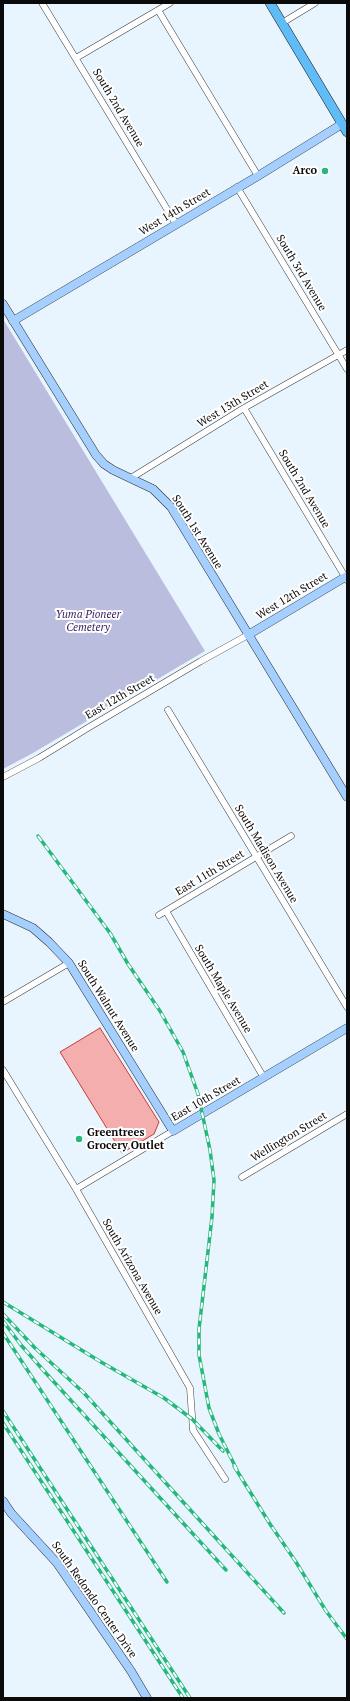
<!DOCTYPE html>
<style>
body{margin:0}
#map{position:relative;width:350px;height:1701px;overflow:hidden;background:#e8f5ff;font-family:"PT Serif",serif}
canvas{display:block}
.frame{position:absolute;inset:0;border:4px solid #0a0a0a;pointer-events:none}
</style>
<div id="map">
<canvas width="350" height="1701"></canvas>
<div class="frame"></div>
</div>
<script>
const c = document.querySelector('canvas').getContext('2d');
c.lineJoin = 'round';
function fill(path, color) {
  c.fillStyle = color;
  c.fill(path, 'evenodd');
}
function poly(rows) {
  const path = new Path2D();
  for (const r of rows) {
    path.moveTo(r[0], r[1]);
    for (let i = 2; i < r.length; i += 2) path.lineTo(r[i], r[i + 1]);
  }
  return path;
}
function trace(path, color, width, dash) {
  c.strokeStyle = color;
  c.lineWidth = width;
  c.lineCap = dash ? 'butt' : 'round';
  c.setLineDash(dash || []);
  c.stroke(path);
}
function label(font, color, halo, rows, align = 'center') {
  c.font = font + ' "PT Serif",serif';
  c.lineWidth = 4;
  c.setLineDash([]);
  c.textBaseline = 'middle';
  c.strokeStyle = halo;
  c.fillStyle = color;
  for (const [text, x, y, turn = 0] of rows) {
    c.save();
    c.translate(x, y);
    c.rotate((+turn || 0) * Math.PI / 180);
    c.textAlign = isNaN(turn) ? turn : align;
    if (halo) c.strokeText(text, 0, 0);
    c.fillText(text, 0, 0);
    c.restore();
  }
}
const cemetery = poly([
 [3,319,205,651,33,753,3,769]
]);
const water = poly([
 [100,1028,159,1122,154,1134,122,1153,60,1052,100,1028]
]);
const street = poly([
 [42,3,176,224],
 [158,10,258,176],
 [282,23,315,3],
 [76,58,170,3],
 [237,187,347,369],
 [244,408,347,580],
 [131,478,244,408,347,350],
 [168,710,347,1007],
 [3,777,39,758,86,729,201,661,248,635],
 [166,911,264,1078],
 [159,915,291,836],
 [3,1002,69,963],
 [3,1070,76,1189,190,1388,193,1430,225,1479],
 [242,1177,347,1114],
 [76,1189,173,1131]
]);
const secondary = poly([
 [3,304,96,455,104,464,113,470,153,489,171,507,347,797],
 [13,321,258,176,342,124],
 [248,635,347,576],
 [3,914,33,928,49,942,69,963,173,1131,347,1028],
 [3,1501,11,1513,57,1563,131,1671,147,1698]
]);
const primary = poly([
 [270,3,347,132]
]);
const rail = poly([
 [38,836,110,933,128,964,160,1011,183,1052,198,1094,210,1150,214,1180,212,1217,199,1329,199,1355,209,1408,219,1434,237,1470],
 [3,1302,101,1362,164,1398,192,1419,223,1451],
 [3,1314,35,1348,84,1393,284,1613],
 [3,1321,21,1345,44,1371,226,1570],
 [3,1333,167,1582],
 [3,1411,190,1698],
 [3,1423,183,1698],
 [234,1466,270,1524,296,1562,326,1611,347,1639]
]);
const markers = [
 [325,171,4,"#26b77b"],
 [79,1139,4,"#26b77b"]
];
const streetNames = [
 ["South 2nd Avenue",118,108,59],
 ["West 14th Street",175,212,-31],
 ["South 3rd Avenue",301,273,59],
 ["West 13th Street",233,404,-31],
 ["South 2nd Avenue",304,489,59],
 ["South 1st Avenue",197,532,58],
 ["West 12th Street",292,596,-31],
 ["East 12th Street",120,697,-30],
 ["South Madison Avenue",266,854,59],
 ["East 11th Street",210,873,-31],
 ["South Maple Avenue",223,989,59],
 ["South Walnut Avenue",108,1006,58],
 ["East 10th Street",206,1099,-30],
 ["Wellington Street",289,1137,-31],
 ["South Arizona Avenue",132,1267,60],
 ["South Redondo Center Drive",94,1600,55]
];
const poiNames = [
 ["Arco",317,171],
 ["Greentrees",87,1133,"left"],
 ["Grocery Outlet",87,1146,"left"]
];
const parkNames = [
 ["Yuma Pioneer",88,615],
 ["Cemetery",88,628]
];
fill(cemetery, '#bbbdde');
fill(water, '#f5aeae');
trace(water, '#ca3b36', 1);
trace(street, '#3d3d3d', 7);
trace(secondary, '#2c2c2c', 9);
trace(primary, '#1b1b1b', 10);
trace(street, '#fff', 6);
trace(secondary, '#a4cffe', 8);
trace(primary, '#60bcf6', 9);
trace(rail, '#26b77b', 3.5);
trace(rail, '#fff', 2, [6]);
for (const [x, y, r, color] of markers) {
  const dot = new Path2D();
  dot.arc(x, y, r, 0, 2 * Math.PI);
  c.fillStyle = color;
  c.fill(dot);
  trace(dot, '#fff', 1.5);
}
label('11px', '#0a0a0a', '#fff', streetNames);
label('bold 11px', '#0a0a0a', '#fff', poiNames, 'right');
label('italic 11px', '#391d60', '#fff', parkNames);
</script>
